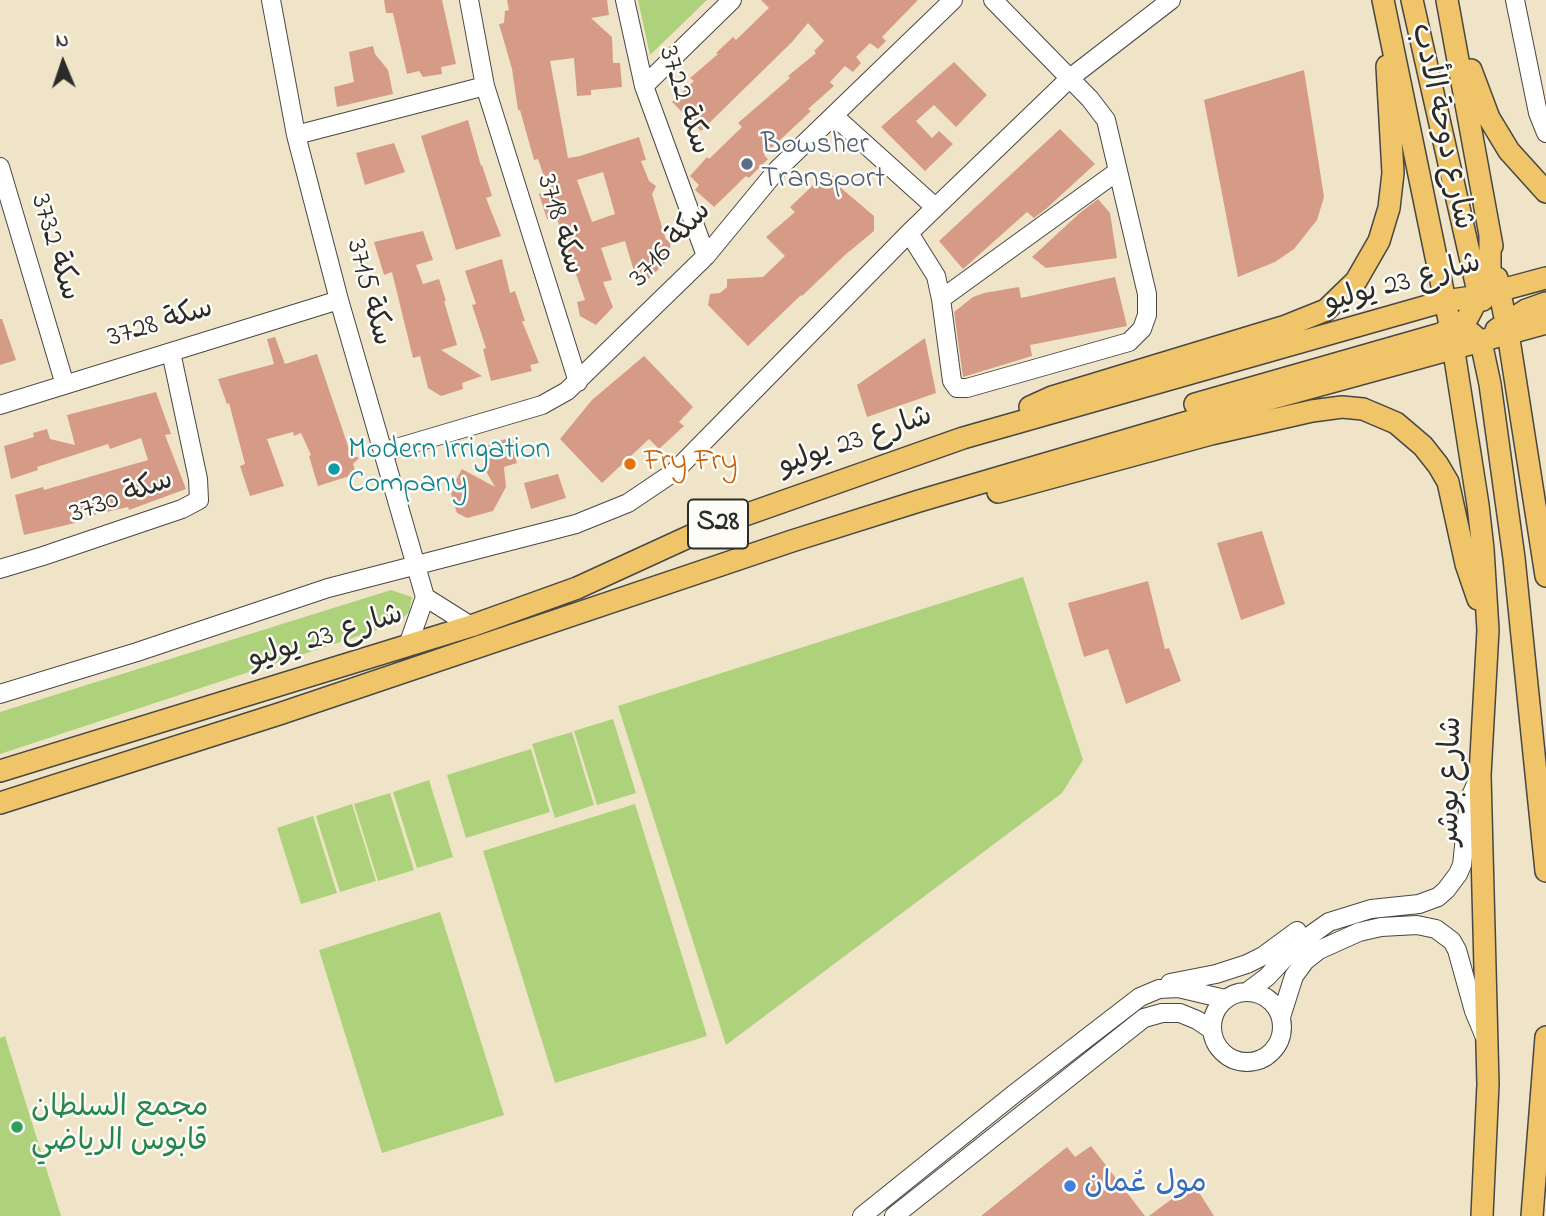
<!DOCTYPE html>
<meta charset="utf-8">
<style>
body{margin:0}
#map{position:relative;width:1546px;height:1216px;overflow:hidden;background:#f0e4c8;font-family:"Indie Flower",sans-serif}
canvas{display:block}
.north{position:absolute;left:28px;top:28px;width:70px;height:70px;-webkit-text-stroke:5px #fdfcf7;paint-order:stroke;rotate:358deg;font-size:19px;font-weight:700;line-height:28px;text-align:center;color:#2b2b2b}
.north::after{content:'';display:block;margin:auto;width:24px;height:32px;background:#2b2b2b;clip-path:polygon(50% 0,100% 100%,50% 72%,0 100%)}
</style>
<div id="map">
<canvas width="1546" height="1216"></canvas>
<div class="north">N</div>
</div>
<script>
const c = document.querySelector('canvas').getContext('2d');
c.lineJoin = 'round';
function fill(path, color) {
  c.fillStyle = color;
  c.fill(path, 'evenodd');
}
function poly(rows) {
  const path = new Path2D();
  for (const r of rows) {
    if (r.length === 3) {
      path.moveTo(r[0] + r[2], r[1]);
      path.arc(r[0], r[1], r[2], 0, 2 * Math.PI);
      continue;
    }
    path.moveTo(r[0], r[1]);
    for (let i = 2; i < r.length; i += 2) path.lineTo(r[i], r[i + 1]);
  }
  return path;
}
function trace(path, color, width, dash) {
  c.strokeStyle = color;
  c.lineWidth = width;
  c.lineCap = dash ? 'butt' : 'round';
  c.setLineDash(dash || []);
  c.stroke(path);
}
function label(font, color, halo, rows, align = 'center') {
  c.font = font + ' "Indie Flower","Playpen Sans Arabic",sans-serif';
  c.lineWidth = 5;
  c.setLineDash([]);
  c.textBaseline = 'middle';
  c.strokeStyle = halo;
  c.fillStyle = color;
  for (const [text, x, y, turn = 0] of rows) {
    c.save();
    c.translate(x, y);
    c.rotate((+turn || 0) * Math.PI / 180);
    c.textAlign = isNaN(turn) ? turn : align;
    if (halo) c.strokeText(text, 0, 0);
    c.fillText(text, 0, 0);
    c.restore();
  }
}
const green = poly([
 [638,0,707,0,650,55],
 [1023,577,1083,760,1062,793,726,1045,618,706],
 [391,590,412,597,409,612,398,623,0,754,0,712],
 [613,719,636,793,597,805,574,731],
 [572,732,594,805,555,818,532,744],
 [531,749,550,812,466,838,447,775],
 [429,780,453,857,417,868,393,792],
 [390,793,414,870,378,881,354,804],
 [352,804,376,881,340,892,316,816],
 [635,804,707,1036,555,1083,483,851],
 [313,816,337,893,301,904,277,828],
 [440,912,504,1115,382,1153,319,950],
 [5,1036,61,1216,0,1216,0,1038]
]);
const building = poly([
 [384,0,442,0,456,64,441,67,442,74,423,77,419,71,407,74,393,13,386,13],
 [507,0,607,0,609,15,591,18,612,37,613,63,620,63,622,87,591,90,591,95,577,96,574,58,550,61,568,158,580,156,639,137,646,160,641,161,649,181,656,186,652,194,666,240,671,238,669,259,639,288,625,241,601,248,612,280,603,282,613,307,596,325,580,316,577,302,585,300,556,216,547,219,539,194,549,191,538,159,534,160,520,110,518,110,512,69,499,24,504,23,505,11,509,10],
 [603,172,615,214,592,222,577,180],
 [761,0,918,0,882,37,886,41,878,49,870,43,856,57,861,63,853,72,845,66,830,82,834,86,808,109,811,111,764,155,768,159,749,178,746,176,714,207,695,190,699,185,690,176,707,157,709,159,742,127,738,123,790,78,788,76,816,53,814,51,824,41,808,23,792,42,701,131,672,102,694,81,690,78,718,54,716,53,733,37,736,40,769,8],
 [373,46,375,54,388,70,393,94,337,107,334,87,354,82,349,52],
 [954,62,987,95,956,127,934,105,916,121,932,138,939,131,953,144,925,171,881,127],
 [1304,70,1324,197,1317,220,1294,249,1275,262,1238,277,1204,100],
 [468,120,481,166,482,165,492,196,486,198,501,236,456,250,421,136],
 [1060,129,1095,164,1047,208,1034,218,1027,212,963,269,939,241],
 [394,143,405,172,365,185,356,153],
 [828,171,843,185,841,188,874,216,874,231,845,255,802,296,801,295,748,346,708,305,710,294,720,293,727,287,727,279,763,277,785,256,766,237,795,212,790,207],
 [1098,199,1110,213,1117,258,1046,268,1032,257,1081,212],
 [423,231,433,260,416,265,423,284,439,279,446,301,444,301,457,345,441,350,482,376,462,383,463,389,441,396,428,388,420,356,413,358,392,272,384,275,374,242],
 [502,259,510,293,515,291,525,321,522,321,539,363,530,365,532,371,491,381,483,349,486,348,472,305,476,304,465,271],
 [1115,277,1127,326,1030,345,1032,356,963,377,954,312,973,297,984,293,1019,287,1021,298],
 [0,319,2,319,16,360,0,365],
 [275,337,285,364,317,354,351,455,359,458,353,464,356,474,318,486,309,456,311,455,301,433,294,436,293,432,267,439,284,486,250,496,240,466,245,464,229,403,227,404,218,379,274,364,267,339],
 [925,338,936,393,867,417,857,385],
 [644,356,693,407,679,422,684,426,659,449,649,439,602,483,560,439,592,400],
 [156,392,171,434,165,435,186,489,129,510,128,507,93,515,91,507,75,523,24,535,15,495,43,487,44,490,148,460,141,438,110,449,108,444,37,467,38,470,11,479,4,446,34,437,33,433,47,429,50,439,75,445,67,415],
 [512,437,519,456,515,457,517,463,504,467,506,487,493,511,467,518,457,513,451,494,454,489,452,487,462,469,495,487,482,464,488,462,484,446],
 [558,474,566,498,531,509,524,483],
 [1262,531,1285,604,1241,620,1217,543],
 [1148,581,1165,649,1169,648,1181,681,1126,704,1108,649,1084,657,1068,603],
 [1091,1146,1145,1216,981,1216,1067,1147,1075,1157],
 [1193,1183,1214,1216,1149,1216]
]);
const minor = poly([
 [271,0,296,135,339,300,425,597,408,645],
 [469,0,485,86,578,382],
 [625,0,644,86,706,256],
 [1515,0,1538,113,1546,133],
 [644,86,732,0],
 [834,116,935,207],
 [296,135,485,86],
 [0,167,65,385],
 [909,233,936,276,941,299,1118,171],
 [941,299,952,381,957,388,967,388,1129,342,1142,329,1147,315,1147,294,1106,120,1090,99,993,0],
 [0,405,339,300],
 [383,452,542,405,567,391,706,256,777,170,953,0],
 [0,569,43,556,182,509,199,500,198,479,171,352],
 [425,597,471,626],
 [0,694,137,652,328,588,576,524,628,503,674,472,909,233,1070,78,1171,0],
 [1170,983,1216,974,1247,964,1263,956,1297,931],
 [1247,1027,35],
 [1247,992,1267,977,1298,944,1329,922,1371,909,1419,904,1438,897,1446,890,1458,874,1462,865,1469,800,1480,775],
 [1281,1017,1294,976,1305,961,1319,950,1359,932,1381,927,1417,925,1436,929,1452,941,1457,950,1474,1011,1484,1035],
 [862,1216,1014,1094,1140,997,1159,989,1178,988,1225,999],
 [894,1216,1144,1018,1162,1013,1180,1013,1197,1020,1212,1030]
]);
const major = poly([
 [1383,0,1449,320,1478,505,1483,549,1488,630,1480,775,1488,1084,1482,1216],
 [1412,0,1476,283,1483,300],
 [1447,0,1492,246],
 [1471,70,1489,118,1509,151,1546,192],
 [1497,278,1508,333,1546,576],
 [1496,330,1526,310,1546,303],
 [1471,333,1481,342,1490,384,1514,558,1546,871],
 [1195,404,1440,334,1461,325,1468,317,1486,282,1490,271,1490,235],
 [1030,407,1052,397,1286,326,1326,310,1356,281,1379,241,1389,208,1393,173,1387,66],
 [998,492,1211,434,1312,411,1342,407,1363,409,1396,423,1423,446,1438,465,1448,482,1466,564,1478,599],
 [0,771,471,626,577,588,708,528,963,438,1445,301,1479,296,1546,278],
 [0,803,279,714,792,541,919,501,1215,414,1546,323],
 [1532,1216,1546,1037]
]);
const markers = [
 [747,164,7,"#5c6f8a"],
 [630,464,7,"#e8710a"],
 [334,469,7,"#0f9aa8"],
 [17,1127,7,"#2e9e5b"],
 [1070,1186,7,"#3f7fe0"]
];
const shields = [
 [718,524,60]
];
const shieldNames = [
 ["S28",718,524]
];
const streetNames = [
 ["سكة 3722",682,101,72],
 ["شارع دوحة الأدب",1440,127,78],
 ["سكة 3718",558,225,73],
 ["سكة 3716",672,246,-47],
 ["سكة 3732",53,248,73],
 ["شارع 23 يوليو",1403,285,-15],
 ["سكة 3715",367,293,75],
 ["سكة 3728",161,325,-17],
 ["شارع 23 يوليو",856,443,-19],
 ["سكة 3730",122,499,-20],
 ["شارع 23 يوليو",326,639,-17],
 ["شارع بوشر",1453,781,-89]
];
const serviceNames = [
 ["Bowsher",761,147],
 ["Transport",761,181]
];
const cultureNames = [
 ["Modern Irrigation",348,452],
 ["Company",348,486]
];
const foodNames = [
 ["Fry Fry",644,464]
];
const leisureNames = [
 ["مجمع السلطان",31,1110],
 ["قابوس الرياضي",31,1144]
];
const shopNames = [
 ["مول عُمان",1084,1186]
];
fill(green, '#add27b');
fill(building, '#d59b87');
trace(minor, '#494743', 20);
trace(major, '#494743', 24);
trace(minor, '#fff', 18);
trace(major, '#f0c469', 21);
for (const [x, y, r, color] of markers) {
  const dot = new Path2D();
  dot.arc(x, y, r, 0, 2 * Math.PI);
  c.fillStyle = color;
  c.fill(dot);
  trace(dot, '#fdfcf7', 2.5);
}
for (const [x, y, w] of shields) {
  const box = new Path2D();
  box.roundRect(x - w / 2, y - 24.5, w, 49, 5);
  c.fillStyle = '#fdfcf7';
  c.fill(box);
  trace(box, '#2b2b2b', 2);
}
label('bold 28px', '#2b2b2b', null, shieldNames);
label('30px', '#2b2b2b', '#fdfcf7', streetNames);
label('30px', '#4e5e75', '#fdfcf7', serviceNames, 'left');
label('30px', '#0d838f', '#fdfcf7', cultureNames, 'left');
label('30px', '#c56008', '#fdfcf7', foodNames, 'left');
label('30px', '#27864d', '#fdfcf7', leisureNames, 'left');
label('30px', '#366cbe', '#fdfcf7', shopNames, 'left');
</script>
